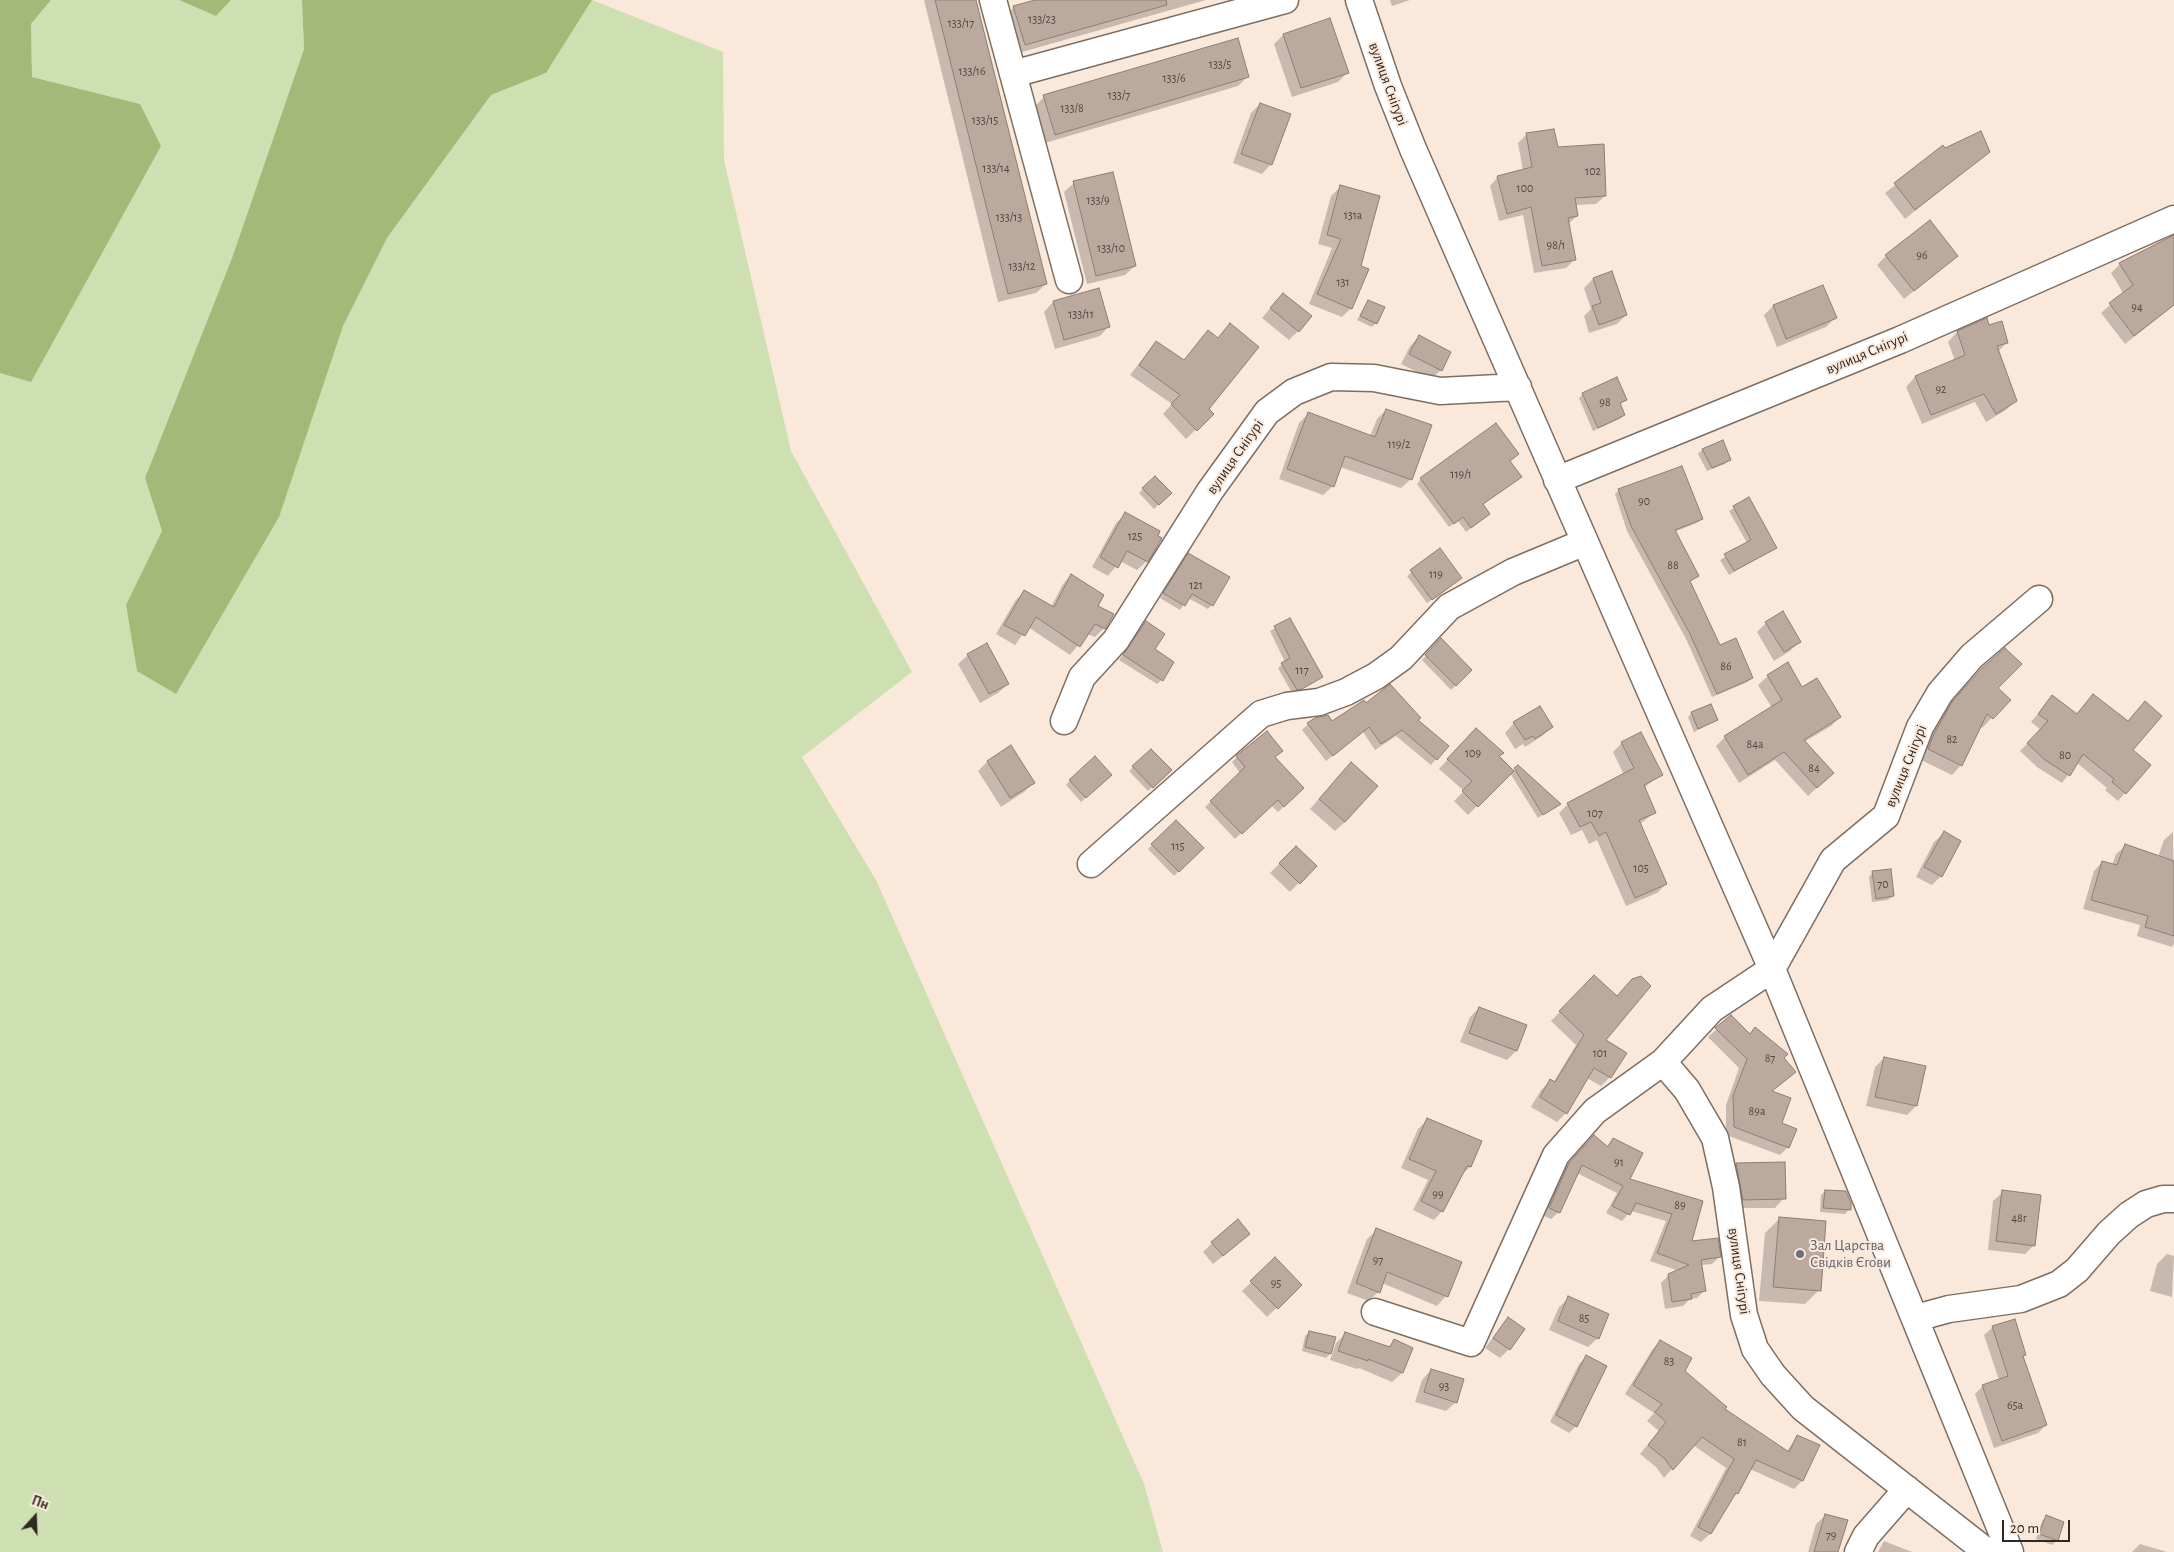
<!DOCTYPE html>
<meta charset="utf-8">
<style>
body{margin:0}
#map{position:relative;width:2174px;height:1552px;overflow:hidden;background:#fae8db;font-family:"Alegreya Sans",sans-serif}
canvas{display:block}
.north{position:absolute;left:10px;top:1492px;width:50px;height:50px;-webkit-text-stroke:4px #fae8db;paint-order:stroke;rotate:20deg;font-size:14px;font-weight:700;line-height:20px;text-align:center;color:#2f2823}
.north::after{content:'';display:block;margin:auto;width:18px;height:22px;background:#2f2823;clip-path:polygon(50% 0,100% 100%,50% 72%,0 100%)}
.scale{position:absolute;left:2002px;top:1520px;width:68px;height:22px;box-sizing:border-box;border:2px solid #2f2823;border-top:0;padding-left:6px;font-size:15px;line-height:18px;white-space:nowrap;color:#2f2823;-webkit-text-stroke:4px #fae8db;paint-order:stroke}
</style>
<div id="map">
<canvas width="2174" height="1552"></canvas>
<div class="north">Пн</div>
<div class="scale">20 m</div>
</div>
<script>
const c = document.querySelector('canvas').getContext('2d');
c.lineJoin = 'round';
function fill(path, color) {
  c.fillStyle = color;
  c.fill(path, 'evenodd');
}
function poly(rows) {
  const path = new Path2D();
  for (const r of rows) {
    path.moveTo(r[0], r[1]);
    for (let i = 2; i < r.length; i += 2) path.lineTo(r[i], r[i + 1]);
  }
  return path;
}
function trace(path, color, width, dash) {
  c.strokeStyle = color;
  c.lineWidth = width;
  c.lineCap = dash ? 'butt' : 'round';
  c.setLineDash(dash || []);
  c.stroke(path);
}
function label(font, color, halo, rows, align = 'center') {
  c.font = font + ' "Alegreya Sans",sans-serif';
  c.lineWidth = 4;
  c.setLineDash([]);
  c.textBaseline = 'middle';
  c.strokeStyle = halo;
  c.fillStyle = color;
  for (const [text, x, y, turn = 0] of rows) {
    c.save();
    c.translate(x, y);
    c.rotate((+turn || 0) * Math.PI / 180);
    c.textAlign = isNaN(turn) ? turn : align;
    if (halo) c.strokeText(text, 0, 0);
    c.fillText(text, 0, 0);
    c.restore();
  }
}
const green = poly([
 [51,0,179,0,216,16,231,0,302,0,304,49,232,258,145,478,162,531,126,606,137,670,343,326,387,238,491,95,546,73,592,0,723,52,724,160,791,451,912,672,802,757,876,880,1144,1484,1163,1552,0,1552,0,373,31,381,140,104,32,77,31,24]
]);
const forest = poly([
 [0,0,51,0,31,24,32,77,140,104,161,146,31,382,0,373],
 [179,0,231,0,216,16],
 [302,0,592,0,546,73,491,95,387,238,343,326,279,517,176,694,137,671,126,605,162,531,145,478,232,258,304,49]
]);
const shadow = poly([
 [924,0,976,0,1046,284,1036,293,998,302],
 [1040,0,1206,0,1015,54,1005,17,1014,7],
 [1390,0,1410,0,1392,6],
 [1283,35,1347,73,1338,82,1292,97,1274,44],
 [1248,76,1238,86,1045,143,1035,106,1044,97],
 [1260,104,1271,164,1262,174,1233,163,1251,113],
 [1553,130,1557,148,1605,196,1596,204,1575,205,1577,216,1568,224,1575,259,1566,268,1534,273,1523,215,1499,221,1490,186,1498,177,1523,171,1518,143,1526,135],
 [1943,147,1944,149,1989,151,1905,219,1885,193],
 [1074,183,1135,266,1125,275,1087,284,1064,192],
 [1341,186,1360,266,1351,308,1342,317,1309,304,1332,248,1318,244,1331,196],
 [2174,237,2174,300,2154,321,2125,344,2101,313,2123,293,2111,273,2120,264],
 [1886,256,1956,256,1904,299,1877,265],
 [1593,279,1626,315,1617,324,1589,333,1584,316,1591,309,1584,288],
 [1822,286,1835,318,1826,327,1777,347,1764,315,1773,306],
 [1368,301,1376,323,1372,327,1357,320],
 [1053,302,1109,326,1100,336,1055,349,1044,312],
 [1274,304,1298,331,1289,340,1262,318],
 [1986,320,1988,326,2007,342,1998,352,2016,400,2006,410,1986,422,1975,402,1922,424,1906,387,1915,377,1955,361,1948,342,1957,332],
 [1230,325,1208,409,1212,414,1186,439,1163,414,1172,404,1130,375,1156,342,1183,361,1208,332,1217,339],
 [1419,337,1441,370,1431,379,1401,364,1410,346],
 [1583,394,1626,400,1619,405,1624,415,1620,419,1593,431,1579,398],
 [1386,410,1411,479,1401,488,1340,467,1333,486,1323,495,1279,479,1299,423,1308,414,1370,436,1377,419],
 [1722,442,1729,460,1725,464,1707,471,1698,454,1702,450],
 [1509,461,1516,481,1482,505,1489,514,1466,532,1458,521,1449,527,1417,484,1421,479],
 [1155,477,1170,493,1154,509,1139,493],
 [1619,490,1702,519,1697,523,1674,532,1698,576,1689,582,1720,647,1752,677,1748,682,1712,697,1686,639,1627,531,1615,494],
 [1749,499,1776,547,1729,575,1720,560,1747,543,1729,511],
 [1126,513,1147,561,1137,570,1120,561,1108,576,1092,567,1116,523],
 [1440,550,1456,582,1427,603,1407,576],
 [1184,559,1212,605,1208,609,1188,598,1180,610,1160,598],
 [1071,575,1096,607,1104,628,1095,637,1087,634,1070,655,1028,627,1015,645,996,634,1015,601,1024,592,1051,607,1063,584],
 [1290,620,1321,677,1292,693,1278,668,1285,662,1270,631],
 [1146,623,1162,680,1157,684,1119,660],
 [1766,623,1800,641,1790,651,1774,661,1757,632],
 [1441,640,1471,670,1451,690,1422,660],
 [968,655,1008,684,998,693,980,703,958,664],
 [1983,668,1997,688,2009,700,1982,728,1980,726,1961,765,1952,775,1919,759,1925,744,1943,713],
 [1768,676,1802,689,1840,717,1831,726,1804,742,1823,782,1808,796,1775,760,1739,783,1716,746,1725,737,1772,708,1758,685],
 [2093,695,2132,750,2125,793,2118,801,2105,790,2107,788,2077,763,2062,783,2037,767,2020,751,2041,730,2031,722,2052,697,2076,714],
 [1692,713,1717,720,1694,732,1688,717],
 [1417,720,1436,759,1431,765,1396,736,1375,750,1363,732,1326,761,1302,730,1308,724],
 [1514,723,1552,727,1542,736,1525,747,1523,744,1515,749,1505,733],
 [1467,738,1502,753,1498,757,1513,772,1518,767,1559,804,1538,818,1510,773,1468,815,1454,801,1464,791,1439,769],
 [1622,743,1661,774,1644,788,1654,813,1640,824,1666,884,1657,893,1626,906,1597,840,1589,844,1582,830,1571,835,1559,813,1568,804,1624,775,1613,752],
 [1151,750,1170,770,1148,791,1129,771],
 [1237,757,1274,758,1303,788,1278,812,1271,805,1235,839,1205,807,1240,773,1232,762],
 [987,762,1033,783,1024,792,1001,807,978,771],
 [1342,773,1345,822,1335,831,1310,809],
 [1106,779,1081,802,1066,785,1070,781],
 [1176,822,1202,848,1174,876,1148,849],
 [2173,832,2174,944,2172,947,2137,936,2140,925,2083,909,2094,871,2102,862,2112,865,2116,854,2125,846,2158,857,2164,840],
 [1944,833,1941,876,1932,885,1916,877,1934,842],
 [1296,847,1315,866,1290,892,1270,873],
 [1873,872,1893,896,1888,900,1872,902,1869,877],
 [1585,986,1604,1040,1610,1077,1601,1086,1587,1078,1566,1113,1557,1122,1531,1107,1541,1090,1550,1081,1553,1083,1576,1045,1551,1021],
 [1479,1008,1526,1026,1516,1051,1507,1060,1460,1042,1470,1017],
 [1731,1016,1750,1035,1783,1058,1795,1072,1771,1092,1788,1147,1780,1155,1726,1135,1726,1105,1739,1068,1708,1037],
 [1884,1058,1925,1067,1916,1106,1907,1115,1866,1106,1875,1067],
 [1427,1120,1470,1167,1460,1176,1442,1211,1434,1220,1413,1210,1428,1180,1401,1168,1418,1129],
 [1613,1139,1628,1180,1702,1202,1690,1243,1719,1257,1712,1264,1701,1265,1704,1291,1697,1298,1690,1299,1683,1306,1665,1309,1661,1283,1669,1275,1679,1271,1650,1261,1666,1221,1631,1211,1622,1221,1606,1213,1617,1193,1577,1173,1559,1212,1551,1219,1542,1215,1562,1172,1586,1144,1606,1147],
 [1736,1164,1784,1198,1775,1208,1734,1208,1727,1173],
 [1825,1191,1849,1210,1845,1214,1820,1212,1821,1195],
 [2003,1192,2034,1245,2025,1254,1988,1250,1993,1201],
 [1779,1219,1819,1290,1805,1304,1759,1301,1765,1233],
 [1377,1230,1460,1263,1446,1296,1437,1306,1382,1283,1378,1292,1369,1301,1347,1293,1367,1239],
 [1212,1243,1239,1243,1213,1264,1203,1252],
 [2167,1254,2174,1256,2172,1297,2150,1291,2157,1264],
 [1275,1259,1300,1285,1267,1317,1242,1291],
 [1569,1298,1598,1338,1588,1347,1549,1330,1559,1307],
 [1508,1318,1509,1349,1500,1358,1485,1348],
 [1993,1327,2025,1355,2022,1357,2046,1425,2038,1433,1994,1448,1975,1394,1983,1386,1999,1380,1984,1335],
 [1310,1332,1333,1351,1326,1358,1302,1351,1305,1336],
 [1345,1334,1387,1348,1394,1341,1412,1349,1402,1373,1392,1382,1359,1368,1357,1369,1330,1360,1336,1343],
 [1660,1341,1683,1371,1723,1409,1786,1452,1798,1436,1802,1481,1794,1489,1750,1469,1737,1493,1729,1501,1710,1534,1701,1542,1690,1536,1726,1468,1693,1445,1664,1478,1656,1467,1640,1454,1659,1431,1647,1421,1654,1413,1625,1394,1652,1350],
 [1586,1357,1576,1426,1569,1433,1550,1422,1579,1364],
 [1431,1370,1456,1402,1446,1411,1415,1402,1422,1380],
 [1826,1515,1837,1552,1808,1552,1816,1524],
 [2046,1517,2057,1540,2052,1545,2036,1539,2042,1521],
 [1884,1541,1912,1552,1878,1552],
 [2140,1544,2167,1552,2132,1552]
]);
const building = poly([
 [935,0,976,0,1047,284,1008,294,935,0],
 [1035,0,1166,0,1167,5,1025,45,1013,6,1035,0],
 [1330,18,1349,73,1301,88,1283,34,1330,18],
 [1238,38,1249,77,1055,135,1043,95,1238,38],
 [1260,103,1291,114,1272,165,1241,154,1260,103],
 [1554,129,1558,147,1604,144,1606,196,1575,198,1578,216,1568,218,1576,260,1542,266,1531,207,1507,214,1497,176,1532,167,1526,133,1554,129],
 [1981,131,1990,152,1915,210,1894,183,1943,145,1945,148,1981,131],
 [1113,172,1136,266,1096,276,1073,181,1113,172],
 [1340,185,1380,196,1361,266,1369,269,1352,309,1317,294,1341,239,1327,235,1340,185],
 [1930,220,1958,256,1914,291,1885,255,1930,220],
 [2174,235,2174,305,2134,336,2109,303,2133,285,2119,263,2174,235],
 [1612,271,1627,315,1599,325,1592,306,1601,303,1593,278,1612,271],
 [1823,285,1837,318,1786,339,1773,305,1823,285],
 [1099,288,1110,327,1064,340,1053,301,1099,288],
 [1283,293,1312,316,1299,332,1270,308,1283,293],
 [1368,300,1385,307,1377,324,1360,316,1368,300],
 [1987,318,1989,325,2002,321,2008,343,1997,346,2017,401,1996,414,1984,394,1931,415,1915,376,1965,355,1957,331,1987,318],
 [1230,323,1259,347,1209,409,1214,414,1197,431,1171,404,1180,395,1139,365,1156,341,1184,360,1208,330,1218,338,1230,323],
 [1419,335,1451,352,1442,371,1409,354,1419,335],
 [1617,377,1627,400,1620,403,1625,415,1598,428,1582,393,1617,377],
 [1386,409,1432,425,1412,480,1345,456,1334,487,1287,469,1308,412,1375,437,1386,409],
 [1496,423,1519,454,1510,461,1522,477,1483,504,1490,514,1471,528,1463,517,1454,524,1420,478,1496,423],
 [1723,440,1731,460,1712,468,1702,449,1723,440],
 [1682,466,1703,519,1675,530,1699,576,1690,581,1720,645,1736,638,1753,678,1717,694,1690,634,1631,526,1618,489,1682,466],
 [1155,476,1172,493,1159,505,1142,488,1155,476],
 [1749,497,1777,548,1734,571,1724,554,1751,540,1733,506,1749,497],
 [1125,512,1160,531,1158,536,1162,538,1148,562,1127,551,1118,568,1100,557,1125,512],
 [1440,548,1462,578,1432,600,1410,570,1440,548],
 [1188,553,1230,577,1213,606,1192,594,1185,606,1163,593,1188,553],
 [1071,574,1104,595,1098,606,1114,614,1105,629,1095,624,1080,647,1036,617,1025,636,1004,625,1024,590,1054,607,1071,574],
 [1783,611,1801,642,1784,652,1765,622,1783,611],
 [1290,618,1323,677,1302,689,1297,690,1281,663,1290,658,1274,626,1290,618],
 [1146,621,1165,634,1155,649,1174,662,1163,681,1123,655,1146,621],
 [1441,638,1472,670,1456,686,1425,655,1441,638],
 [987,643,1009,684,989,694,967,654,987,643],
 [2005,648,2022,664,1998,688,2011,700,1993,719,1987,714,1962,766,1928,749,1934,734,1952,702,1983,667,2005,648],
 [1788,662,1802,687,1817,678,1841,717,1804,740,1834,773,1817,788,1784,752,1748,775,1724,736,1782,700,1767,675,1788,662],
 [1390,684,1421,718,1418,720,1449,746,1437,760,1402,730,1381,744,1369,727,1333,756,1307,723,1315,718,1328,715,1332,721,1364,700,1366,703,1390,684],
 [2093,694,2128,721,2145,701,2162,716,2133,750,2151,765,2126,794,2112,782,2114,779,2083,754,2070,776,2045,760,2027,743,2048,721,2038,714,2052,695,2077,714,2093,694],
 [1711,704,1718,720,1698,729,1691,712,1711,704],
 [1540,706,1553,727,1535,739,1533,736,1525,740,1513,722,1540,706],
 [1476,728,1504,753,1499,756,1514,771,1478,807,1462,791,1472,781,1447,759,1476,728],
 [1267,731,1283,751,1275,757,1304,788,1284,807,1278,800,1242,834,1210,801,1245,767,1236,756,1267,731],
 [1641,732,1663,775,1644,785,1656,813,1639,820,1667,884,1635,898,1606,832,1599,836,1591,822,1580,827,1567,803,1634,768,1621,742,1641,732],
 [1011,745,1035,783,1010,798,987,761,1011,745],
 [1151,749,1172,770,1153,788,1132,766,1151,749],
 [1095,756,1112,775,1086,798,1069,780,1095,756],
 [1351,762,1378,786,1345,822,1319,799,1351,762],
 [1518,765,1561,804,1543,815,1514,768,1518,765],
 [1176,820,1204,848,1179,872,1151,844,1176,820],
 [1944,831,1961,841,1942,877,1924,867,1944,831],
 [2125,844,2174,861,2174,936,2145,927,2148,916,2091,900,2102,861,2117,865,2125,844],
 [1296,846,1317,866,1300,884,1279,863,1296,846],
 [1891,869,1894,896,1876,899,1872,871,1891,869],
 [1594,975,1617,996,1632,979,1641,976,1651,986,1606,1040,1627,1053,1611,1078,1594,1068,1567,1114,1540,1097,1550,1079,1555,1082,1584,1035,1559,1011,1594,975],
 [1479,1007,1527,1025,1517,1051,1469,1033,1479,1007],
 [1731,1015,1750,1034,1755,1027,1788,1054,1784,1058,1796,1072,1772,1091,1791,1098,1782,1123,1797,1129,1789,1148,1734,1127,1733,1096,1747,1059,1715,1028,1731,1015],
 [1884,1057,1926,1066,1917,1106,1875,1097,1884,1057],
 [1427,1118,1482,1141,1471,1167,1467,1166,1443,1212,1421,1201,1436,1171,1409,1159,1427,1118],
 [1594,1135,1608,1147,1613,1138,1643,1153,1630,1179,1703,1201,1692,1241,1718,1238,1721,1257,1701,1260,1706,1291,1691,1294,1692,1299,1672,1302,1668,1274,1689,1265,1657,1253,1672,1214,1636,1203,1630,1215,1612,1206,1623,1186,1582,1165,1560,1213,1549,1208,1569,1163,1594,1135],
 [1785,1162,1786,1199,1743,1200,1736,1163,1785,1162],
 [1825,1190,1846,1191,1851,1203,1851,1210,1823,1208,1825,1190],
 [2002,1190,2041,1195,2035,1246,1996,1241,2002,1190],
 [1779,1217,1826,1221,1821,1291,1773,1287,1779,1217],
 [1238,1219,1250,1234,1223,1256,1211,1242,1238,1219],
 [1376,1228,1462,1262,1448,1297,1387,1272,1380,1293,1356,1283,1376,1228],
 [1275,1257,1302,1285,1278,1309,1250,1281,1275,1257],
 [1568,1296,1609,1314,1599,1339,1558,1321,1568,1296],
 [1508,1317,1525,1329,1510,1350,1493,1338,1508,1317],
 [2015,1319,2026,1355,2023,1356,2047,1425,2002,1441,1982,1385,2008,1376,1992,1326,2015,1319],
 [1309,1331,1336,1337,1331,1354,1305,1347,1309,1331],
 [1345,1332,1390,1347,1394,1339,1413,1348,1403,1373,1368,1359,1368,1361,1338,1351,1345,1332],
 [1660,1340,1692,1358,1685,1371,1727,1407,1725,1409,1789,1452,1797,1435,1820,1445,1803,1481,1756,1460,1738,1494,1736,1493,1711,1534,1698,1527,1734,1459,1702,1437,1673,1470,1665,1459,1648,1445,1666,1422,1655,1412,1662,1404,1633,1385,1660,1340],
 [1586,1355,1607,1366,1577,1427,1556,1415,1586,1355],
 [1431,1369,1464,1379,1457,1403,1424,1392,1431,1369],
 [1825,1514,1848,1520,1838,1552,1814,1552,1825,1514],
 [2046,1515,2064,1522,2058,1541,2039,1534,2046,1515]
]);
const minor = poly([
 [993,0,1069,280],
 [1359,0,1388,86,1413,149,1772,969,2010,1552],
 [1013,74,1285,0],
 [1557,480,1900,340,2174,219],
 [1064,721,1082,677,1116,640,1210,491,1267,412,1294,392,1331,377,1374,378,1440,391,1518,387],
 [1091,864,1261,714,1287,706,1319,702,1346,692,1376,676,1401,658,1449,607,1513,572,1585,542],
 [1375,1312,1471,1343,1556,1155,1595,1111,1663,1062],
 [1916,1318,1949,1309,2021,1299,2059,1284,2077,1270,2109,1233,2129,1215,2146,1204,2163,1199,2174,1199],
 [1858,1552,1866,1536,1907,1489],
 [1987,1552,1803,1408,1773,1375,1755,1349,1744,1315,1726,1187,1715,1138,1687,1090,1663,1062,1712,1009,1772,969,1833,860,1886,816,1920,727,1940,693,1972,656,2039,599]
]);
const markers = [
 [1800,1254,5,"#6b7280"]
];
const numberNames = [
 ["133/23",1042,19],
 ["133/17",961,23],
 ["133/5",1220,64],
 ["133/16",972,71],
 ["133/6",1174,78],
 ["133/7",1119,95],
 ["133/8",1072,108],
 ["133/15",985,120],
 ["133/14",996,168],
 ["102",1593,171],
 ["100",1525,188],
 ["133/9",1098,200],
 ["131а",1353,215],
 ["133/13",1009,217],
 ["98/1",1556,245],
 ["133/10",1111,248],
 ["96",1922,255],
 ["133/12",1022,266],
 ["131",1343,282],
 ["94",2137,307],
 ["133/11",1081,314],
 ["92",1941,389],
 ["98",1605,402],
 ["119/2",1399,444],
 ["119/1",1461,474],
 ["90",1644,501],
 ["125",1135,536],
 ["88",1673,565],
 ["119",1436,574],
 ["121",1196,585],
 ["86",1726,666],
 ["117",1302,670],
 ["82",1952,739],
 ["84а",1755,744],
 ["109",1473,753],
 ["80",2065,755],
 ["84",1814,768],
 ["107",1595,813],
 ["115",1178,846],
 ["105",1641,868],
 ["70",1883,884],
 ["101",1600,1053],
 ["87",1770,1058],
 ["89а",1757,1111],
 ["91",1619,1162],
 ["99",1438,1194],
 ["89",1680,1205],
 ["48г",2019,1218],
 ["97",1378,1260],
 ["95",1276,1283],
 ["85",1584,1318],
 ["83",1669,1361],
 ["93",1444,1386],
 ["65а",2015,1405],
 ["81",1742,1442],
 ["79",1831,1535]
];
const streetNames = [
 ["вулиця Снігурі",1388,84,70],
 ["вулиця Снігурі",1867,353,-23],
 ["вулиця Снігурі",1235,457,-55],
 ["вулиця Снігурі",1906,766,-68],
 ["вулиця Снігурі",1739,1271,82]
];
const worshipNames = [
 ["Зал Царства",1810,1245],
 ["Свідків Єгови",1810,1262]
];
fill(green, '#cedfb2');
fill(forest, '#a3b978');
fill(shadow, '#0003');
fill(building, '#bba99e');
trace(building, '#8e7d72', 1);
trace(minor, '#7d6e62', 29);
trace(minor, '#fff', 26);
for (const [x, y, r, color] of markers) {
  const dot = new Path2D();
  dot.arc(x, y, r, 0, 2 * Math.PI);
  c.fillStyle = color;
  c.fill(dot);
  trace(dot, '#fae8db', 2);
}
label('12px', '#524842', null, numberNames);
label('15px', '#2f2823', '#fae8db', streetNames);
label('15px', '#5b616d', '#fae8db', worshipNames, 'left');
</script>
